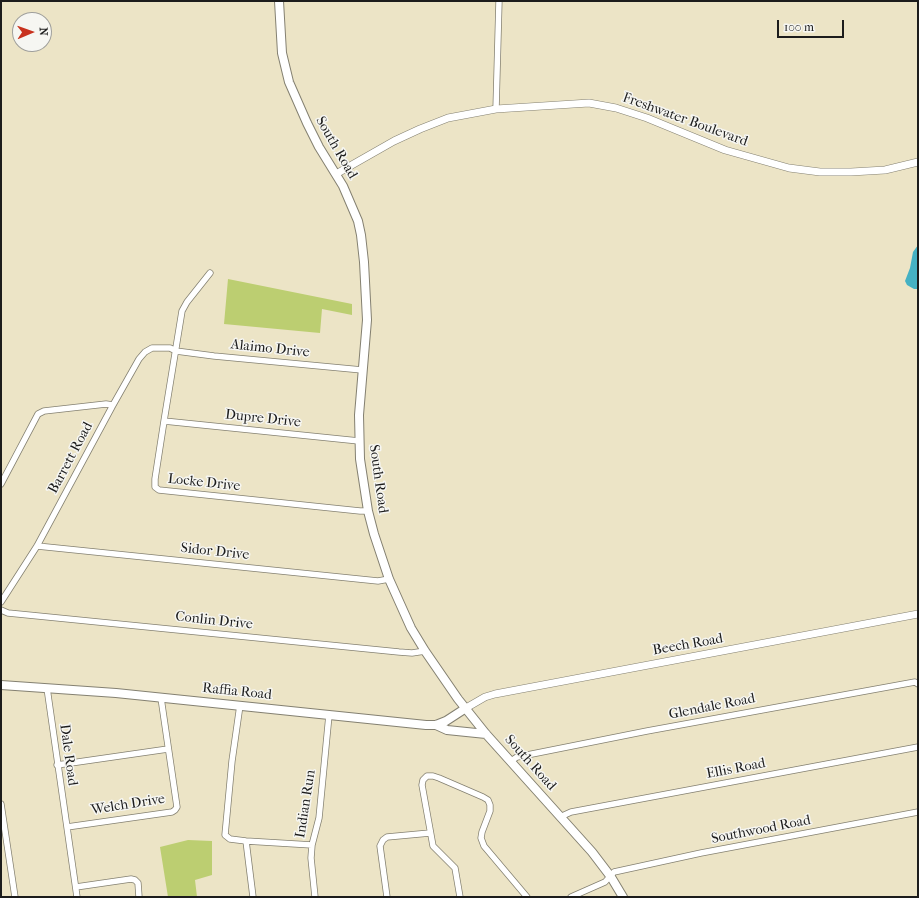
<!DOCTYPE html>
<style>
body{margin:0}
#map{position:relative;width:919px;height:898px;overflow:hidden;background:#ece4c6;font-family:"IM FELL French Canon",serif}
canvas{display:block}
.frame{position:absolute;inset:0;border:2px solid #1c1c1c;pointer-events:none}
.north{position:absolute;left:12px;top:12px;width:40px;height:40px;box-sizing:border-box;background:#f6f6f2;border:1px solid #9f9f9c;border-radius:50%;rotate:88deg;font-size:11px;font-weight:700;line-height:16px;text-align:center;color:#1c1c1c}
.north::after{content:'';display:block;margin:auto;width:14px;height:18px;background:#c8321e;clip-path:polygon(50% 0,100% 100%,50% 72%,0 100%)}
.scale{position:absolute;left:777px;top:20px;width:67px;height:18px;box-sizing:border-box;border:2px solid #1c1c1c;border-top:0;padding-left:5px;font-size:12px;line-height:14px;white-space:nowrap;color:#1c1c1c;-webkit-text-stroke:3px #f6f6f2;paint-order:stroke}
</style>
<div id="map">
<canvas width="919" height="898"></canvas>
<div class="frame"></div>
<div class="north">N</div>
<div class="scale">100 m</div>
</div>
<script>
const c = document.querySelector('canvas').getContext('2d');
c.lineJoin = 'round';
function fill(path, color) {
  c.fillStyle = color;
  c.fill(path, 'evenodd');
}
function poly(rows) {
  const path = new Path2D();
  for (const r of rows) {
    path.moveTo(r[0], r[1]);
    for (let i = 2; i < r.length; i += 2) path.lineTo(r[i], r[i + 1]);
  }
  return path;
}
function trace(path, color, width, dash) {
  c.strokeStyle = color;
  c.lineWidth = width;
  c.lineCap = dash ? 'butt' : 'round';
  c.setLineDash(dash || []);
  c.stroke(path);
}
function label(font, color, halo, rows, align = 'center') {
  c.font = font + ' "IM FELL French Canon",serif';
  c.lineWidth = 3;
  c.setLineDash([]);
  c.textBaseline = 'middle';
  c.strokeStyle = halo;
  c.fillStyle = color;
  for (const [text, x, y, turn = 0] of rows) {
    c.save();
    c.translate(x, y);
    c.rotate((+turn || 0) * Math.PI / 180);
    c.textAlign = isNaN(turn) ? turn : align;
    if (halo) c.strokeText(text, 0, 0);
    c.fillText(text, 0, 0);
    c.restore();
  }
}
const green = poly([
 [228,279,352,304,352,315,322,309,320,333,224,324],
 [188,840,212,841,212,875,195,880,197,897,168,897,160,847]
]);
const water = poly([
 [918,245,918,289,914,289,907,285,905,281,910,268,913,252]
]);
const minor = poly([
 [496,109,499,1],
 [210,273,187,302,182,311,164,421,155,479,155,487,159,490,360,511,368,511],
 [164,421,359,441],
 [1,484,38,414,44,411,106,404,113,405],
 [37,546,378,581,389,579],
 [1,602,37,546,113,405,139,359,145,352,152,348,170,348,176,351,214,356,362,370],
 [1,610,8,613,399,652,412,653,425,651],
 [47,688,77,897],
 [240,705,232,761,225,835,230,839,246,841,312,845],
 [511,761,517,757,647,731,915,682,918,684],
 [57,765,168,749],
 [1,804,15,897],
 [560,817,571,812,918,747],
 [67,827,172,812,175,810,177,807,161,698],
 [246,841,253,897],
 [76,887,131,879,135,880,138,883,139,897],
 [315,897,311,858,312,845,319,818,329,715],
 [387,897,380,846,383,840,387,837,430,833],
 [460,897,455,868,433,846,422,785,423,780,427,776,433,776,439,778,483,797,488,800,490,805,490,811,482,832,481,838,484,846,527,897],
 [571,897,605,882,614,872,701,853,918,812]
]);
const tertiary = poly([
 [336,174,394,141,420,129,448,118,496,109,589,103,616,108,647,118,725,150,789,168,820,172,851,172,885,170,918,162],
 [466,708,485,697,495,694,918,614]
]);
const secondary = poly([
 [279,1,282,53,289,82,307,123,319,147,343,186,358,221,361,235,364,262,367,320,359,415,360,459,368,511,374,534,389,579,411,628,425,651,458,699,486,734,592,852,611,877,623,897],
 [1,685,116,693,426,725,436,725,446,721,466,708],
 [436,725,447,730,486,734]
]);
const streetNames = [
 ["Freshwater Boulevard",685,120,20],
 ["South Road",336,148,60],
 ["Alaimo Drive",270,349,6],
 ["Dupre Drive",263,419,6],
 ["Barrett Road",71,458,-62],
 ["South Road",378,479,82],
 ["Locke Drive",204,483,6],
 ["Sidor Drive",215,552,6],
 ["Conlin Drive",214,621,6],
 ["Beech Road",688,645,-10],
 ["Raffia Road",237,692,6],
 ["Glendale Road",712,707,-11],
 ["Dale Road",68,755,82],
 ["South Road",530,763,48],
 ["Ellis Road",736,769,-11],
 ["Indian Run",306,804,-81],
 ["Welch Drive",128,805,-9],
 ["Southwood Road",761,830,-11]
];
fill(green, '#bcce71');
fill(water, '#45b1c3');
trace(minor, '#848071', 7);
trace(tertiary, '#848071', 8);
trace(secondary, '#848071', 10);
trace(minor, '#fff', 5.5);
trace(tertiary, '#fff', 7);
trace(secondary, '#fff', 8);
label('14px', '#1c1c1c', '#f6f6f2', streetNames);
</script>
